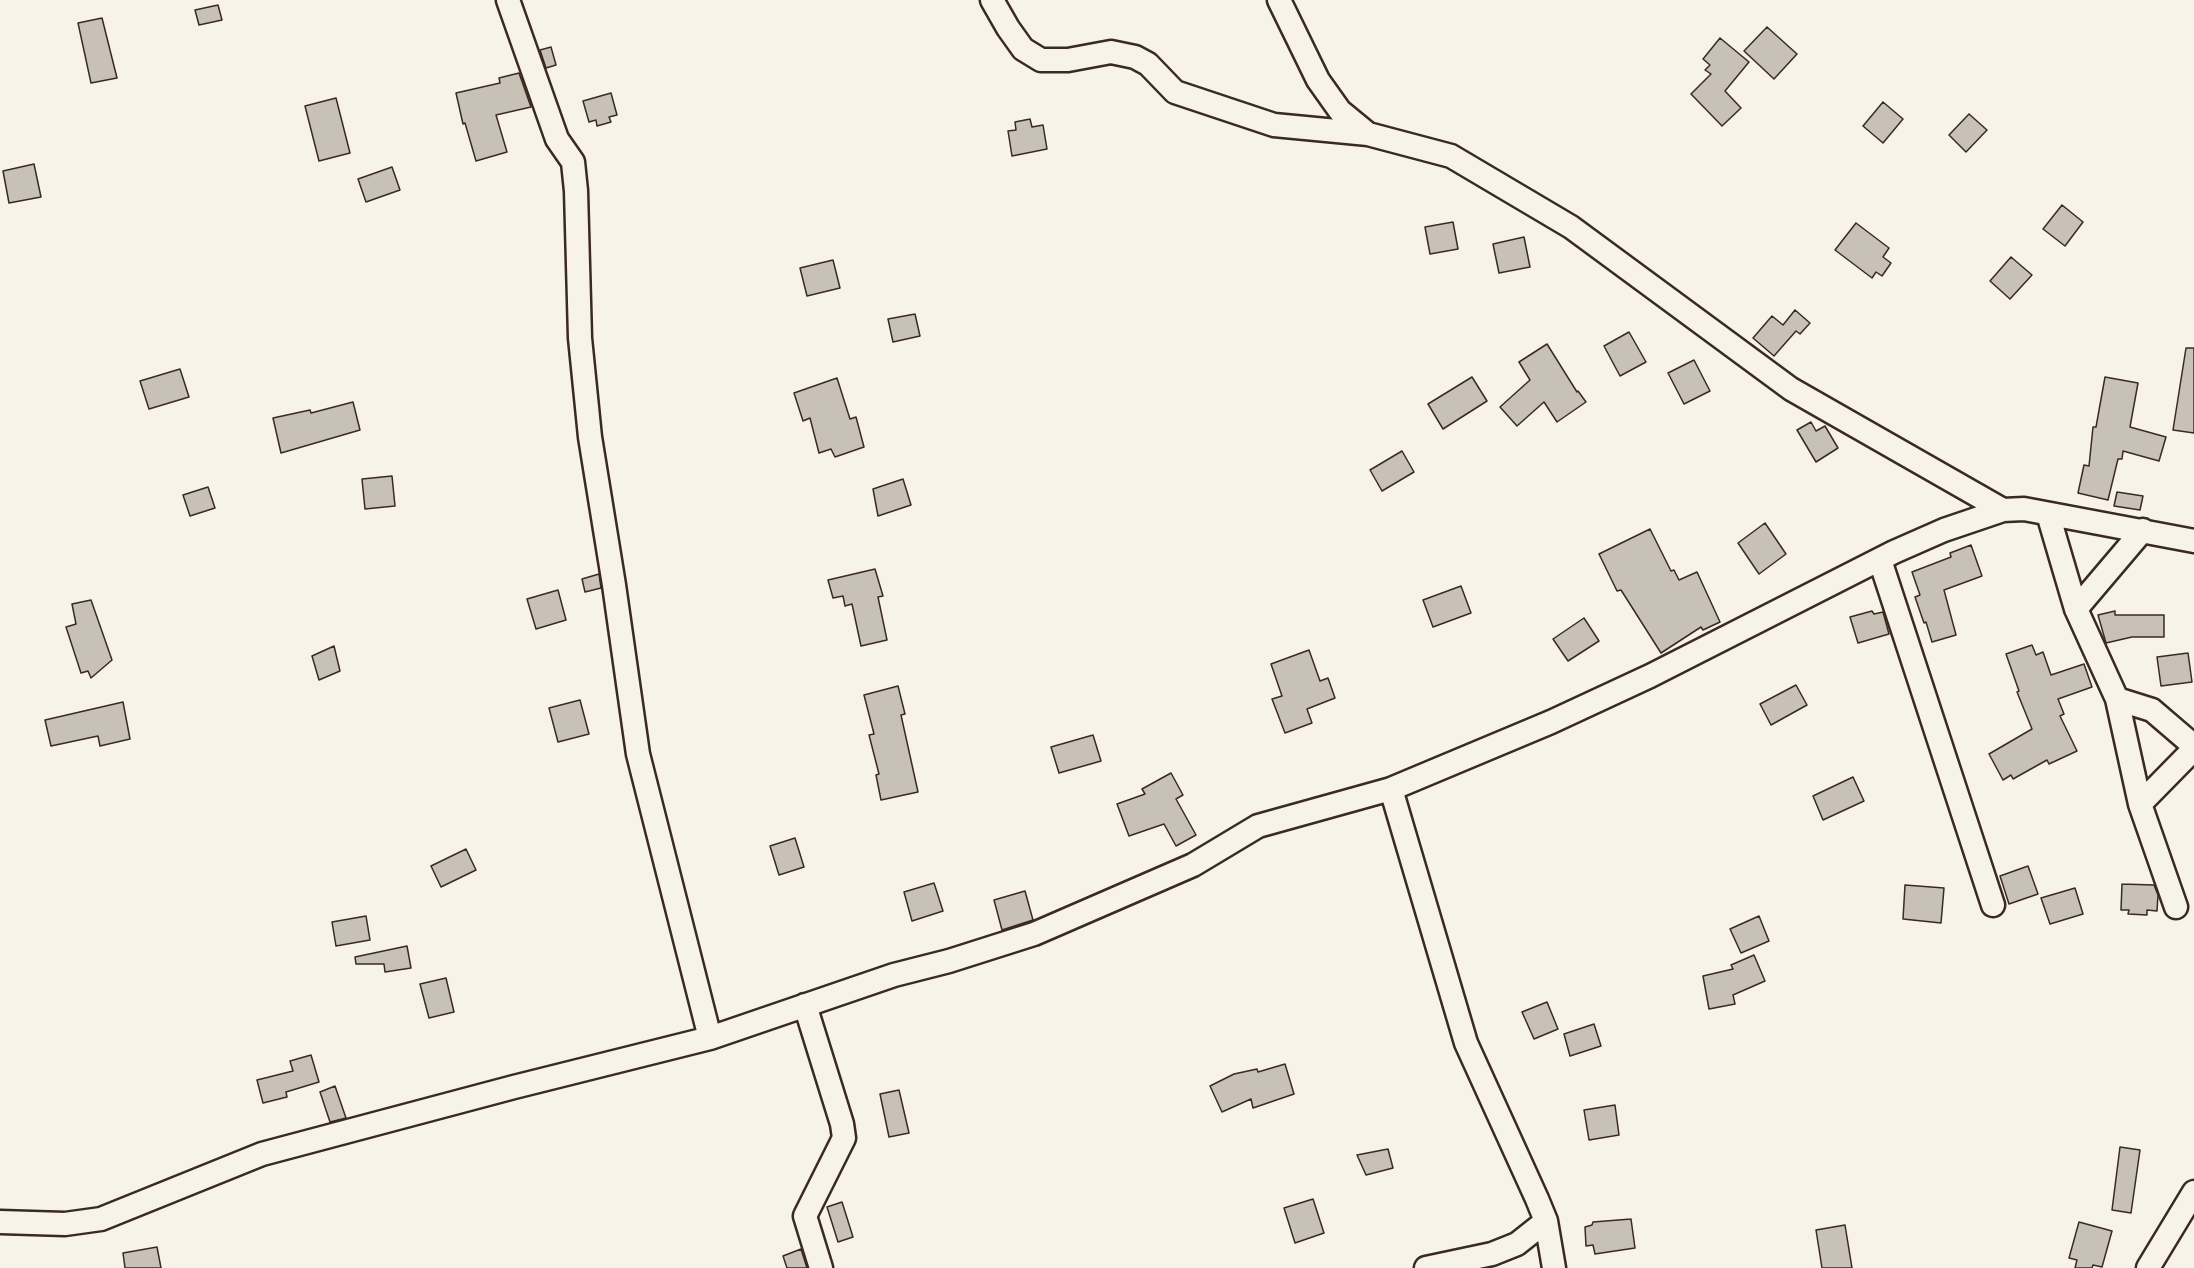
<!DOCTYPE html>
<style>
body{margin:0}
canvas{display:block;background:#f7f3e8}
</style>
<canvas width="2194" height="1268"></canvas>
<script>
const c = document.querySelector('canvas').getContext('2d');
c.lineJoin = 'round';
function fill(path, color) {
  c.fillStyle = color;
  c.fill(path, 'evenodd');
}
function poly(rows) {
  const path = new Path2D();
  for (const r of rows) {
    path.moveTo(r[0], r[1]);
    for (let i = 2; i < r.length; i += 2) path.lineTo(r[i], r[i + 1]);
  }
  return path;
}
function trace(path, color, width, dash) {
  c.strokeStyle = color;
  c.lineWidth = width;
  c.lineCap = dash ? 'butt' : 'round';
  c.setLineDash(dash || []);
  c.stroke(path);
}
const building = poly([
 [218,5,222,20,199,25,195,10,218,5],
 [102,18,117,78,91,83,78,23,102,18],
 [1767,27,1797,54,1774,79,1744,51,1767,27],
 [1720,38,1749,62,1725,91,1741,108,1722,126,1691,94,1711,74,1705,70,1710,65,1703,59,1720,38],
 [551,47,556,65,546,68,540,50,551,47],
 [519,73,531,107,496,115,507,152,476,161,465,123,463,124,456,93,500,83,499,78,519,73],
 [611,93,617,115,609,117,611,122,597,126,596,120,589,122,583,101,611,93],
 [336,98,350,153,319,161,305,106,336,98],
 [1883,102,1903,119,1883,143,1863,126,1883,102],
 [1969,114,1987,130,1966,152,1949,135,1969,114],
 [1030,119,1032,127,1043,125,1047,149,1012,156,1008,131,1016,130,1015,122,1030,119],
 [34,164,41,197,9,203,3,171,34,164],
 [392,167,400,190,366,202,358,179,392,167],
 [2062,205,2083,222,2065,246,2043,229,2062,205],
 [1453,222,1458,249,1430,254,1425,227,1453,222],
 [1856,223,1889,248,1883,257,1891,263,1882,276,1876,272,1872,278,1835,250,1856,223],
 [1524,237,1530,267,1499,273,1493,244,1524,237],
 [2011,257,2032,275,2010,299,1990,281,2011,257],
 [833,260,840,288,807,296,800,268,833,260],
 [1795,310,1810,323,1800,334,1796,331,1774,356,1753,338,1772,316,1783,325,1795,310],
 [915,314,920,336,893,342,888,319,915,314],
 [1629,332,1646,362,1620,376,1604,346,1629,332],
 [1547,344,1577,392,1578,391,1586,402,1557,422,1544,402,1517,426,1500,407,1530,380,1519,362,1547,344],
 [2186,348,2194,348,2194,433,2173,430,2186,348],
 [1694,360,1710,391,1684,404,1668,373,1694,360],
 [180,369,189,397,149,409,140,381,180,369],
 [1472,377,1487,401,1443,429,1428,404,1472,377],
 [2105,377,2138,383,2130,427,2166,437,2159,461,2123,451,2122,459,2118,459,2108,500,2078,493,2084,465,2089,466,2093,427,2096,427,2105,377],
 [837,378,850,419,856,417,864,447,835,457,831,449,819,453,810,418,803,421,794,393,837,378],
 [353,402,360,430,281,453,273,418,310,410,311,413,353,402],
 [1811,422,1816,431,1825,426,1838,448,1816,462,1797,430,1811,422],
 [1402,451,1414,472,1382,491,1370,470,1402,451],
 [392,476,395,506,365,509,362,479,392,476],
 [903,479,911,505,878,516,873,489,903,479],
 [208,487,215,508,190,516,183,495,208,487],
 [2117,492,2143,496,2140,510,2114,506,2117,492],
 [1765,523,1786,554,1759,574,1738,543,1765,523],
 [1650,529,1671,571,1674,570,1679,580,1697,572,1720,622,1703,630,1701,627,1661,653,1621,590,1617,591,1599,554,1650,529],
 [1971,545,1982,576,1944,590,1956,635,1932,642,1926,622,1924,623,1915,597,1920,595,1912,572,1951,557,1950,553,1971,545],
 [875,569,883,596,878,597,887,640,861,646,852,604,845,606,843,596,833,598,828,580,875,569],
 [599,574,601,588,585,592,582,579,599,574],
 [1461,586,1471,613,1433,627,1423,600,1461,586],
 [558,590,566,620,536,629,527,599,558,590],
 [91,600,112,660,91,678,88,671,81,673,66,627,76,624,72,604,91,600],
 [1872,611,1874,614,1883,612,1889,634,1858,643,1850,617,1872,611],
 [2115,611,2115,615,2164,615,2164,637,2132,637,2106,643,2098,615,2115,611],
 [1584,618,1599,641,1568,661,1553,639,1584,618],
 [2032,645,2036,655,2043,652,2051,675,2084,664,2092,687,2058,699,2064,714,2060,716,2077,751,2049,764,2047,760,2013,779,2011,775,2003,780,1989,754,2032,729,2017,692,2019,691,2006,654,2032,645],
 [334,646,340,671,319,680,312,656,334,646],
 [1309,650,1320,681,1328,678,1335,698,1307,709,1312,723,1285,733,1272,699,1282,696,1271,664,1309,650],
 [2188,653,2192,682,2161,686,2157,657,2188,653],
 [1796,685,1807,705,1771,725,1760,704,1796,685],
 [898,686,905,714,901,715,918,792,881,800,876,775,879,774,869,735,874,734,864,695,898,686],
 [580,700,589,734,558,742,549,708,580,700],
 [123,702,130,739,100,746,98,736,51,746,45,720,123,702],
 [1093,735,1101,761,1059,773,1051,747,1093,735],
 [1171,773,1183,795,1176,799,1196,835,1176,846,1164,824,1129,836,1117,804,1145,794,1142,789,1171,773],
 [1853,777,1864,801,1823,820,1813,796,1853,777],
 [795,838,804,867,779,875,770,846,795,838],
 [466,849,476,870,441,887,431,866,466,849],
 [2028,866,2038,894,2009,904,2000,876,2028,866],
 [934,883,943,911,912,921,904,892,934,883],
 [2122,884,2154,885,2158,895,2157,911,2147,910,2147,915,2128,914,2129,910,2121,910,2122,884],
 [1905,885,1944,888,1941,923,1903,919,1905,885],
 [2075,888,2083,914,2050,924,2041,898,2075,888],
 [1025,891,1033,920,1002,930,994,900,1025,891],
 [366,916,370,940,336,946,332,922,366,916],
 [1759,916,1769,941,1741,953,1730,929,1759,916],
 [407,946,411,968,385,972,384,964,356,964,355,957,407,946],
 [1754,955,1765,981,1733,995,1735,1004,1709,1009,1703,976,1733,969,1731,965,1754,955],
 [446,978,454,1012,429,1018,420,984,446,978],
 [1547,1002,1558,1029,1534,1039,1522,1012,1547,1002],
 [1594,1024,1601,1046,1570,1056,1564,1034,1594,1024],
 [311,1055,319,1082,286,1092,287,1097,263,1103,257,1080,293,1071,290,1061,311,1055],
 [1285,1064,1294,1094,1253,1108,1251,1099,1222,1112,1210,1086,1234,1074,1257,1069,1258,1072,1285,1064],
 [335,1086,346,1118,330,1122,320,1092,335,1086],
 [899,1090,909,1133,889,1137,880,1094,899,1090],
 [1615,1105,1619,1135,1589,1140,1584,1110,1615,1105],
 [2120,1147,2140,1150,2131,1213,2112,1210,2120,1147],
 [1388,1149,1393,1168,1366,1175,1357,1155,1388,1149],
 [1313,1199,1324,1233,1295,1243,1284,1208,1313,1199],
 [842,1202,853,1237,838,1242,827,1207,842,1202],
 [1631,1219,1635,1248,1595,1254,1593,1245,1586,1246,1585,1227,1592,1225,1593,1222,1631,1219],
 [2079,1222,2112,1231,2102,1267,2093,1265,2092,1268,2075,1268,2077,1260,2069,1258,2079,1222],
 [1845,1225,1852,1268,1822,1268,1816,1230,1845,1225],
 [157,1247,161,1268,125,1268,123,1253,157,1247],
 [801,1249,807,1268,787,1268,783,1256,801,1249]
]);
const minor = poly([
 [508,0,557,139,573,162,576,191,580,338,590,437,614,585,638,754,710,1038],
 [992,0,1008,28,1023,49,1041,60,1068,60,1111,52,1135,57,1148,64,1175,92,1274,125,1368,134],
 [1279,0,1318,80,1340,111,1368,134,1451,156,1571,227,1791,389,2003,510],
 [2048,514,2076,609,2117,699,2152,710,2194,746],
 [1880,560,1993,905],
 [2076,609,2143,530],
 [2117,699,2140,804,2176,907],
 [1391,789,1466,1043,1537,1199,1546,1221,1554,1268],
 [2140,804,2194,749],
 [805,1005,842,1124,844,1138,805,1216,821,1268],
 [0,1222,65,1224,101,1219,262,1154,514,1087,710,1038,894,975,949,961,1034,934,1193,865,1258,826,1391,789,1551,722,1650,676,1894,552,1944,530,2003,510,2024,509,2194,541],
 [1426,1268,1492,1254,1517,1244,1546,1221],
 [2148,1268,2194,1192]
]);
fill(building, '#c8c1b6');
trace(building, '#3b2a1e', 1.5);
trace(minor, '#3b2a1e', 27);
trace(minor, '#f7f3e8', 22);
</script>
